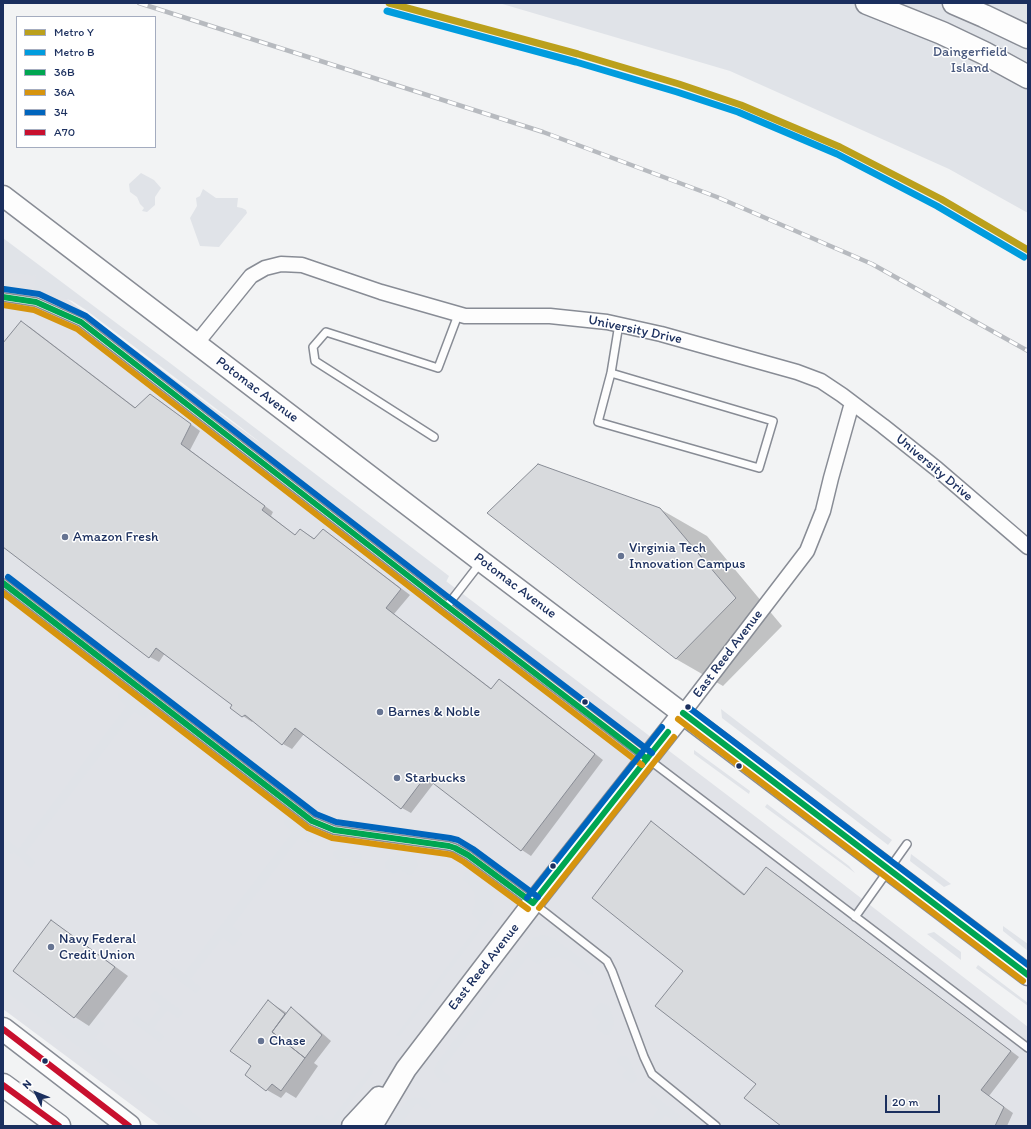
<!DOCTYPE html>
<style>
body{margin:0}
#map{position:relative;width:1031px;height:1129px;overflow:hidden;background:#f2f3f4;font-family:Itim,sans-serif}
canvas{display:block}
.frame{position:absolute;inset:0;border:4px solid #1b2f5e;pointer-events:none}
.legend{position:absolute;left:16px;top:16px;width:140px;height:132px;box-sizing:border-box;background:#fff;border:1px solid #a4acbf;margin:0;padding:5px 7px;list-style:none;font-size:12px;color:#1b2f5e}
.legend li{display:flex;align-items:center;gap:8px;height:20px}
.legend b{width:20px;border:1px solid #a4acbf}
.north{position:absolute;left:16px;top:1073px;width:40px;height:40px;-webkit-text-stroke:3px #fff;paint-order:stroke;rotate:313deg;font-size:11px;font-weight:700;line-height:16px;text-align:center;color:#1b2f5e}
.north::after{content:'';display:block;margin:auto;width:14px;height:18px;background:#1b2f5e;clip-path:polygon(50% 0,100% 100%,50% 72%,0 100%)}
.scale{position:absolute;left:885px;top:1095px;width:55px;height:18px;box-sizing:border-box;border:2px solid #1b2f5e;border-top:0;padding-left:5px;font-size:12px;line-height:14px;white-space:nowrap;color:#1b2f5e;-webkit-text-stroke:3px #fff;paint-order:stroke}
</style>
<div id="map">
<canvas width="1031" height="1129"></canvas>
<div class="frame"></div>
<ul class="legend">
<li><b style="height:5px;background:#bba01c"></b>Metro Y</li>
<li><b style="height:5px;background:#009cde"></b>Metro B</li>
<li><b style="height:5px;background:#00a651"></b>36B</li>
<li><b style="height:5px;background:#d6940e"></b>36A</li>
<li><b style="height:5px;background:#0065bd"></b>34</li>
<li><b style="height:5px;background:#c8102e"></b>A70</li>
</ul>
<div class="north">N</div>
<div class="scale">20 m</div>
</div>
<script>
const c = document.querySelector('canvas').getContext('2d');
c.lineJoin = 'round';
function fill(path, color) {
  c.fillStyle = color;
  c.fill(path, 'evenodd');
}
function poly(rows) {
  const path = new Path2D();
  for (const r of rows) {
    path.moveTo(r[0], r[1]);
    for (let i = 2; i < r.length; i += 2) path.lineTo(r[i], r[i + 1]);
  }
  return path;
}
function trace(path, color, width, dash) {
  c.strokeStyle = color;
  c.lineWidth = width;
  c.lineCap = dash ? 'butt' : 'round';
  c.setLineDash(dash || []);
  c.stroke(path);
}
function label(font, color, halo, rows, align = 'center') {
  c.font = font + ' Itim,sans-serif';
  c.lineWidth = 3;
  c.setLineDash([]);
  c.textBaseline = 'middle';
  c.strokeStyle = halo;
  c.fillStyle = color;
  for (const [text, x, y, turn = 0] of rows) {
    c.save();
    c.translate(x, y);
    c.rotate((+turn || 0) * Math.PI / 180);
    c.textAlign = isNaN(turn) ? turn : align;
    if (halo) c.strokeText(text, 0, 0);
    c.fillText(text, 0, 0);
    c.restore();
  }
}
const built = poly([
 [3,251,222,415,346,505,756,817,1028,1027,1028,1126,160,1126,3,1009]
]);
const green = poly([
 [499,3,1028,3,1028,213,949,169,730,71],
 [141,173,154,180,161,188,155,197,155,205,147,212,142,211,144,208,140,204,137,197,130,192,129,184],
 [203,189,216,198,238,198,237,207,242,208,246,210,247,213,219,247,200,246,190,218,197,206,196,198,200,196],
 [3,238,119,325,170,363,449,576,446,582,442,585,437,585,333,506,305,483,257,440,239,426,86,310,72,301,55,295,34,291,36,276,3,271],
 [122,692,148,712,147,716,144,718,134,711,25,853,35,862,31,868,24,862,25,861,14,852,12,854,4,847,8,841,18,849,21,846,127,706,118,698,118,694],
 [721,709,892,840,888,845,722,718],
 [694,750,750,791,749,794,694,754],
 [767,804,849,866,855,873,765,807],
 [288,817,313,838,313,842,309,843,299,837,232,926,242,934,234,946,223,937,190,979,201,988,196,993,169,973,173,967,184,974,293,832,284,824,284,820],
 [339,849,357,850,360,853,362,857,360,862,356,864,346,857,342,863,333,856,333,853],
 [911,854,951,884,944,887,910,861],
 [399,855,413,856,417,860,418,865,412,874,409,875,399,869,394,874,385,867,385,864,388,860,394,856],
 [466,872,495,896,492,899,494,906,492,914,400,1035,396,1036,481,922,472,914,475,903,474,892,468,883,462,879],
 [1003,926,1028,944,1028,951,1003,931],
 [934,932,961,952,961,960,927,934],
 [544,935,553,938,584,961,593,970,593,974,589,975,571,961,557,957,545,959,538,964,527,957,441,1070,451,1078,448,1083,445,1083,437,1077,434,1071,436,1065,528,942,535,937],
 [3,964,11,970,9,974,76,1025,79,1021,83,1024,91,1014,105,1024,95,1038,210,1126,183,1126,3,989],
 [978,965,1028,1003,1028,1006,976,968],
 [155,991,183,1012,178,1018,167,1010,153,1028,164,1036,160,1042,132,1021,136,1016,148,1024,161,1006,150,997],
 [603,1003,609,1006,614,1021,613,1027,609,1034,606,1035,596,1028,601,1022,592,1015,592,1012,599,1004],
 [620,1056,625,1056,628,1058,637,1078,634,1082,632,1083,622,1076,627,1070,617,1062,617,1059],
 [371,1068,373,1068,373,1072,336,1120,328,1126,310,1126,317,1116,321,1115,330,1122],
 [653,1095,680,1116,676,1122,665,1115,656,1126,646,1126,659,1109,649,1101],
 [415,1097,423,1098,431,1105,427,1110,416,1103,399,1126,388,1126,408,1100]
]);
const shadow = poly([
 [21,322,30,327,136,408,150,395,160,401,200,431,190,450,273,512,271,516,296,536,301,530,315,539,323,530,332,536,410,595,394,614,492,689,499,680,509,686,603,760,531,856,522,850,434,783,411,813,402,808,304,734,292,749,283,744,253,721,252,722,243,716,234,704,165,653,159,662,150,657,3,545,3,345],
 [660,509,707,536,782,626,723,686,676,659],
 [651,822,660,828,746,895,767,869,776,874,1019,1057,989,1096,1013,1113,1007,1126,782,1126,757,1084],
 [51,922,65,930,128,976,89,1026,75,1017,14,971],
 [268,1001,287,1013,291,1009,300,1014,331,1041,314,1063,318,1066,296,1098,286,1092,281,1098,267,1090,246,1075,253,1066]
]);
const building = poly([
 [21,321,135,408,150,394,191,424,181,444,265,506,262,510,295,535,300,529,314,539,323,529,401,589,386,608,491,689,499,679,595,754,521,851,425,777,401,809,295,728,282,745,245,715,242,717,230,708,232,705,156,648,149,658,3,547,3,343,21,321],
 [538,464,660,508,736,598,676,659,487,513,538,464],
 [651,821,744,895,766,867,1011,1051,981,1090,1004,1107,995,1126,781,1126,744,1098,756,1084,655,1006,683,971,592,898,651,821],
 [51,920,115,967,74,1018,13,971,51,920],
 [268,1000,285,1014,272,1032,305,1058,281,1091,272,1084,266,1091,245,1075,251,1066,230,1051,268,1000],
 [291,1007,322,1035,305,1058,272,1032,291,1007]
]);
const lane = poly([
 [3,297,36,302,81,322,447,606,1028,1048],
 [611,373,773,421,759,468,598,422,611,373,619,324],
 [434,437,315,361,313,347,326,332,438,368,458,315],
 [3,583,312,821,334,830,449,846,455,848,468,855,533,903,607,961,612,971,644,1057,652,1074,716,1126],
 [447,606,481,562],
 [855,917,907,844]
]);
const street = poly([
 [196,344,251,276,265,268,281,264,302,265,381,292,465,316,550,316,607,322,661,334,797,372,821,381,842,395,883,426,937,469,1028,547],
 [683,713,807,551,823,511,831,478,852,403]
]);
const secondary = poly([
 [3,196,481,561,1028,975],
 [352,1126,379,1097],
 [372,1126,406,1069,533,903,683,713]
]);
const highway = poly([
 [867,3,942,33,984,53,1028,77],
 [954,3,984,16,1028,37],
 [3,1029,129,1126],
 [3,1085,59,1126]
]);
const rail = poly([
 [139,3,543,132,717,197,872,264,1028,351]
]);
const bus1 = poly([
 [3,297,36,302,81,322,447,606,647,759],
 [3,583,312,821,334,830,449,846,455,848,468,855,533,903],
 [683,713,1028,975],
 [533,903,668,732]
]);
const bus2 = poly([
 [3,305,34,310,77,329,442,612,642,765],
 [3,593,308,828,332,838,447,854,452,855,464,862,528,909],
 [678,719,1023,981],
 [539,908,674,737]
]);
const bus3 = poly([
 [4,289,39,294,86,316,452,600,652,753],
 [8,577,316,814,336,822,450,838,458,840,473,849,538,897],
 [688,707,1028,965],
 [527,898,662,727]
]);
const bus4 = poly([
 [3,1029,129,1126],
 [3,1085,59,1126]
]);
const metro1 = poly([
 [389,3,578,54,679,84,741,105,840,147,941,199,1028,250]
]);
const metro2 = poly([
 [387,11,576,62,677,92,738,112,837,154,937,206,1024,257]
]);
const markers = [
 [65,537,4,"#667492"],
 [621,556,4,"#667492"],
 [585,702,3.5,"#1b2f5e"],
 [688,707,3.5,"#1b2f5e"],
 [380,712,4,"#667492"],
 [739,766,3.5,"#1b2f5e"],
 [397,778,4,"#667492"],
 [553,866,3.5,"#1b2f5e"],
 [51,947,4,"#667492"],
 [261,1041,4,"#667492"],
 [45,1061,3.5,"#1b2f5e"]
];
const parkNames = [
 ["Daingerfield",970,52],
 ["Island",970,68]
];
const streetNames = [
 ["University Drive",635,330,12],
 ["Potomac Avenue",257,390,37],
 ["University Drive",934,468,40],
 ["Potomac Avenue",515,586,37],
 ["East Reed Avenue",728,654,-53],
 ["East Reed Avenue",484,967,-52]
];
const poiNames = [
 ["Amazon Fresh",73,537],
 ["Virginia Tech",629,548],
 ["Innovation Campus",629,564],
 ["Barnes & Noble",388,712],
 ["Starbucks",405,778],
 ["Navy Federal",59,939],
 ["Credit Union",59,955],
 ["Chase",269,1041]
];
fill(built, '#e1e3e8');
fill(green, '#e0e3e8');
fill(shadow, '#0003');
fill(building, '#d8dadd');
trace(building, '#888c95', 1);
trace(lane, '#888c95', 10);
trace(street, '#888c95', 17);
trace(secondary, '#888c95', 23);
trace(highway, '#888c95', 25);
trace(lane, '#fdfdfd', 7);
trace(street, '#fdfdfd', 14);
trace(secondary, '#fdfdfd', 20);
trace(highway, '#fdfdfd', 22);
trace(rail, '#b7babf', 4.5);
trace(rail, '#fff', 3, [9]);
trace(bus1, '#00a651', 6);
trace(bus2, '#d6940e', 6);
trace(bus3, '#0065bd', 6);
trace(bus4, '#c8102e', 6);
trace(metro1, '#bba01c', 7);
trace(metro2, '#009cde', 7);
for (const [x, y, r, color] of markers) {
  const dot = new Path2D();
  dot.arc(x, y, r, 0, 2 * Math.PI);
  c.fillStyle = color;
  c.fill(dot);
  trace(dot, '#fff', 1.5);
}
label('14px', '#49597e', '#fff', parkNames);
label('14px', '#1b2f5e', '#fff', streetNames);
label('14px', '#1b2f5e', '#fff', poiNames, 'left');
</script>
